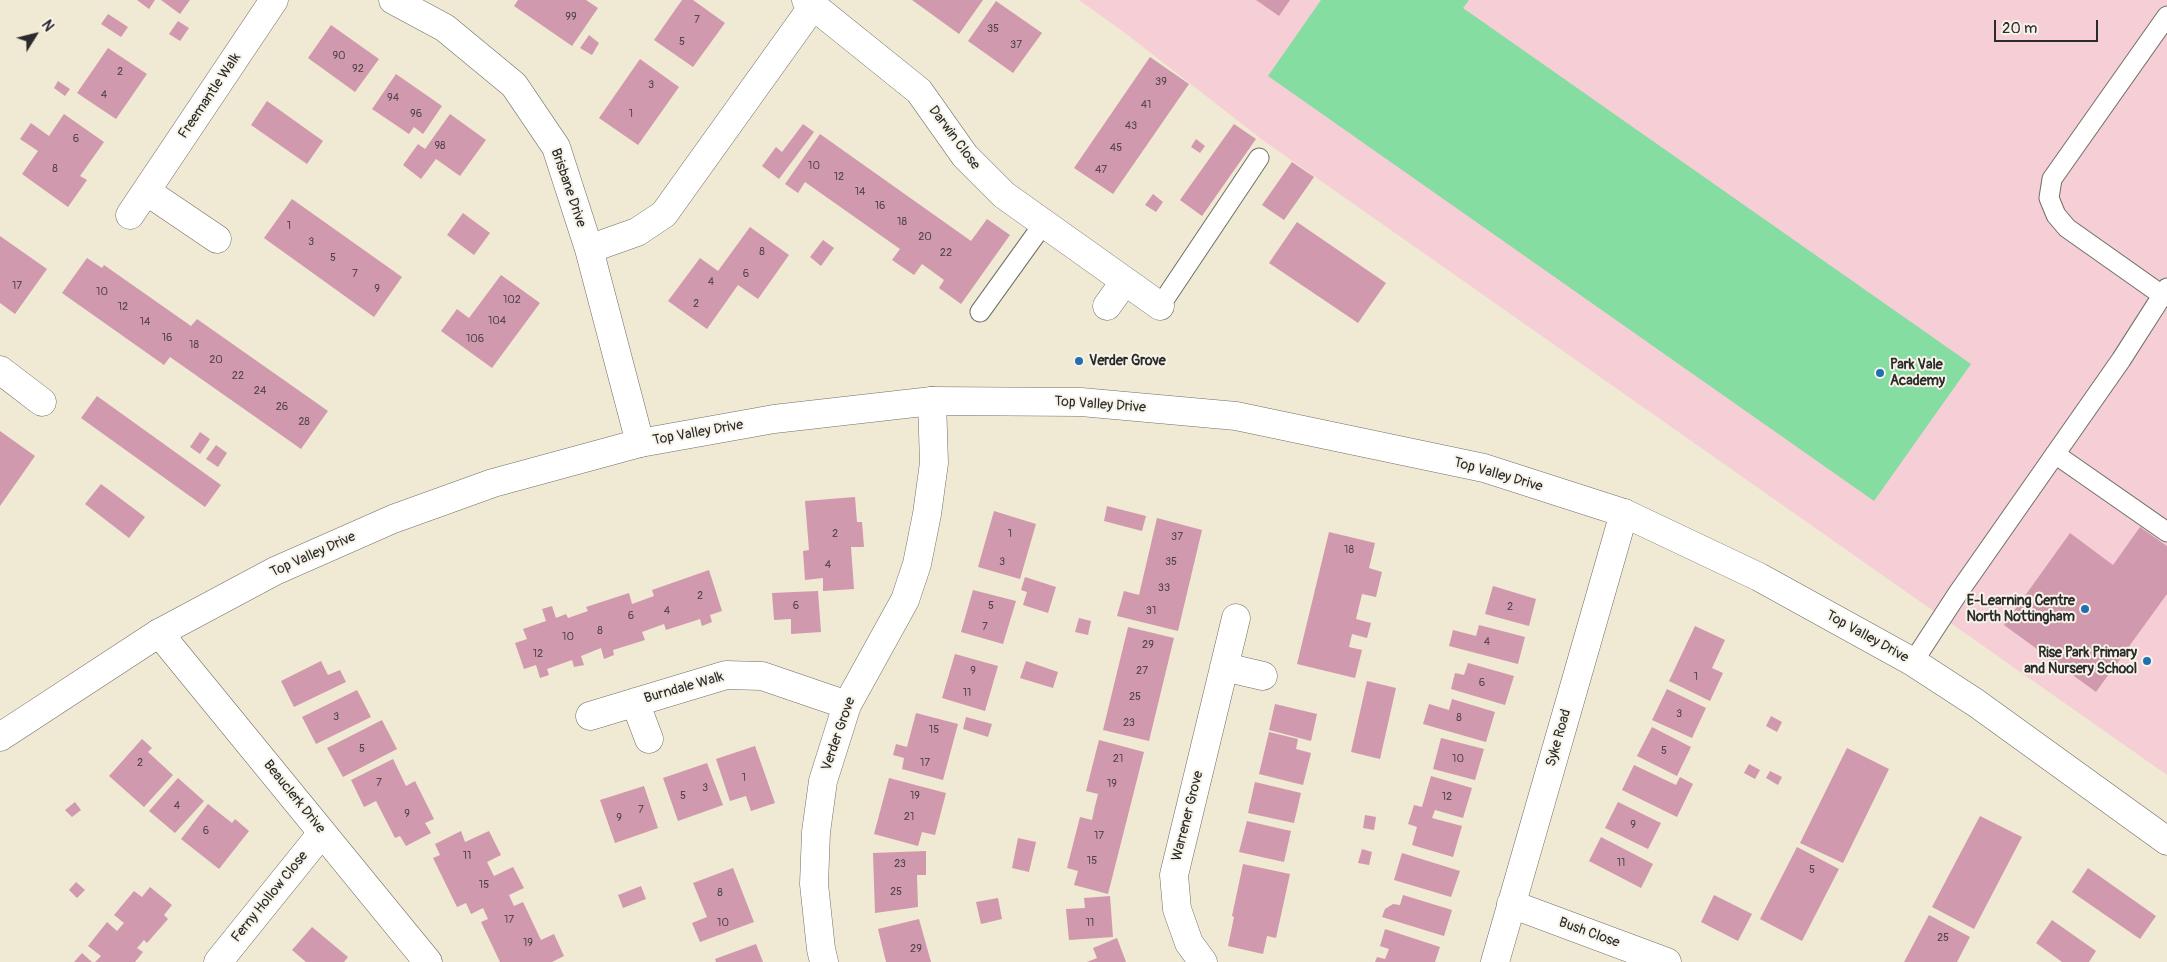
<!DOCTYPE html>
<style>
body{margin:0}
#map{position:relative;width:2167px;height:962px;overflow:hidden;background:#f0e9d3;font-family:Pangolin,sans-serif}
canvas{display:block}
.north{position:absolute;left:10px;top:10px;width:50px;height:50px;-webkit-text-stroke:4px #f7f3e8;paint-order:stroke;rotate:54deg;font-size:14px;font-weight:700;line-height:20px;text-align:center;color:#2b2b2b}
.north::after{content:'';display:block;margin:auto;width:18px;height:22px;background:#2b2b2b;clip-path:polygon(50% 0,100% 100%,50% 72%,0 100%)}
.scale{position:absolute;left:1994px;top:20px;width:104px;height:22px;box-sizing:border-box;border:2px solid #2b2b2b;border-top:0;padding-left:6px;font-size:15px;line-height:18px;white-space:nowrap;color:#2b2b2b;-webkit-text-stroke:4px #f7f3e8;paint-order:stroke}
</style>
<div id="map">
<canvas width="2167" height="962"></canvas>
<div class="north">N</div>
<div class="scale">20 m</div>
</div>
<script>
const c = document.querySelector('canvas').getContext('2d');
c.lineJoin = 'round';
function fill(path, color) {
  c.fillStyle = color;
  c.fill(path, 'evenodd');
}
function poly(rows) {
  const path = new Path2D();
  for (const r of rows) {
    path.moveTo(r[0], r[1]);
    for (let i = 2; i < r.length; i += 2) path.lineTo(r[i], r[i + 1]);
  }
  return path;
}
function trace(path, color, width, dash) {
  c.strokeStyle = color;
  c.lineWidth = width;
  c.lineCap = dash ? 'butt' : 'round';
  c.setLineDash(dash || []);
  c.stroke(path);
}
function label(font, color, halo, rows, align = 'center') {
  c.font = font + ' Pangolin,sans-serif';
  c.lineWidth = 4;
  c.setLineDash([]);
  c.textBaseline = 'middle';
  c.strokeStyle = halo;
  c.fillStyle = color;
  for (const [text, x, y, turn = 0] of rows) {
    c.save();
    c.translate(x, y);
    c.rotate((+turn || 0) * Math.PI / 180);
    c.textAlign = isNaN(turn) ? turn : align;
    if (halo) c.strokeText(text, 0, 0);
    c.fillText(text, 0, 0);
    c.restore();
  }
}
const built = poly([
 [1079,0,2167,0,2167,775,1264,141,1125,33]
]);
const green = poly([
 [1321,0,1469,0,1463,8,1971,364,1874,501,1268,76]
]);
const building = poly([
 [137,0,155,0,149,9],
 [161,0,190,0,180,14],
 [518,0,586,0,598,8,572,46,514,6],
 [682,0,693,0,725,23,693,67,654,40],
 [912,0,983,0,959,34],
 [1256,0,1290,0,1279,16],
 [996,1,1042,33,1013,73,968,41],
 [108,14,128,27,121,37,101,24],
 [178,21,189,28,180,41,169,34],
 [331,25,379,59,355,92,308,58],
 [589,35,599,43,592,55,580,48],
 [108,48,147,74,116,119,77,93],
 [1150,57,1189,84,1113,194,1074,168],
 [640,59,679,87,638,145,599,118],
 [396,74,442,106,423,134,414,127,409,134,372,109],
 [58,81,70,89,65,96,54,88],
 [267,101,323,141,307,164,251,125],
 [64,114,104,142,80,176,87,180,68,207,22,174,38,151,20,139,31,123,49,136],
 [450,114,486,140,460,176,436,159,421,179,403,165,418,144,425,149],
 [803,124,814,132,779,179,762,166,776,147,782,152],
 [1234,124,1256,139,1202,216,1180,200],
 [820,134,971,241,987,219,1010,235,961,304,939,288,944,280,922,264,914,275,892,260,900,249,805,182,798,193,785,184],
 [1196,139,1205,146,1200,153,1191,147],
 [1292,162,1314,177,1284,220,1262,205],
 [1153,194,1163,202,1156,212,1145,205],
 [292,199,402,277,374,317,264,238],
 [463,213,490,233,474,255,447,235],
 [1297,222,1386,283,1358,323,1269,263],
 [750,227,789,255,758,299,738,285,707,329,668,301,700,258,718,271],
 [0,236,47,269,15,314,0,303],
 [823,240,834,248,821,266,810,257],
 [87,258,102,268,104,265,191,326,197,319,328,411,301,449,170,357,164,365,62,293],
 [501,275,540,303,492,368,441,331,457,309,469,318],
 [97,396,221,485,205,507,81,418],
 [0,431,35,456,0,506],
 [200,432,210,439,200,454,190,447],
 [216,445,227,453,218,467,206,459],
 [101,484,145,517,129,538,85,504],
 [855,497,857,522,862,522,864,547,851,547,854,589,823,591,823,578,805,580,803,551,809,550,805,501],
 [1107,506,1146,516,1142,531,1104,521],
 [994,511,1036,524,1020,579,978,567],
 [1157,518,1202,530,1178,631,1117,616,1124,591,1139,595],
 [2140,527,2167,546,2167,594,2096,692,2004,625,2070,533,2113,565],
 [1329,532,1375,543,1369,568,1382,572,1376,597,1362,594,1356,619,1371,623,1367,638,1352,634,1349,647,1362,650,1355,678,1297,664],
 [709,570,722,611,710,615,712,622,702,626,700,619,666,630,664,624,642,632,645,640,613,650,614,655,604,659,601,648,581,656,584,665,574,667,572,660,547,669,549,675,540,678,536,665,524,669,515,643,527,639,523,629,546,621,542,609,552,606,556,618,566,614,568,618,588,611,586,607,629,593,632,604,654,596,652,590],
 [1025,577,1056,587,1048,613,1023,605,1027,592,1021,590],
 [1493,586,1536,599,1529,626,1485,614],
 [973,590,1016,601,1003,644,961,632],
 [818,591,821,632,791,634,791,619,774,620,772,593],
 [1079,618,1091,621,1088,635,1075,632],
 [1479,625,1525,637,1518,664,1449,646,1453,630,1476,636],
 [1695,626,1725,640,1712,668,1723,673,1710,701,1669,681],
 [1128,627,1174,638,1149,741,1103,730],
 [955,654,998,666,985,711,942,698],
 [321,661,328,675,340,670,346,682,294,707,281,681],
 [1026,661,1058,672,1053,688,1020,678],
 [1468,663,1514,676,1505,705,1451,689,1455,673,1464,675],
 [1367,681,1396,688,1380,759,1351,752],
 [1667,689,1706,708,1692,738,1652,720],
 [357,690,371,717,316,744,302,717],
 [1452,699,1495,712,1486,742,1423,724,1429,704,1449,710],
 [1275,704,1317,714,1311,741,1269,730],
 [916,713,958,724,943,780,902,769,904,758,893,755,896,744,907,747],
 [1771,716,1782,722,1777,732,1766,726],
 [966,717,992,724,988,737,963,729],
 [382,720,397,749,343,777,327,748],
 [1652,727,1691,747,1677,776,1637,756],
 [1269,732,1298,739,1296,749,1311,753,1303,785,1259,774],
 [1441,738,1484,749,1475,780,1433,769],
 [142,739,152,748,148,752,173,775,144,807,109,776],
 [1099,740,1144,752,1108,894,1074,885,1078,871,1067,868,1080,817,1092,820,1095,806,1098,794,1086,791],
 [755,746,775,803,751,811,746,796,730,801,716,759],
 [1847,748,1889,769,1843,863,1800,843],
 [393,759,406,786,415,781,434,819,425,823,431,833,406,846,400,836,395,838,376,801,364,807,351,780],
 [707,763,723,805,678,821,663,778],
 [1749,764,1760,770,1755,779,1744,773],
 [1634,765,1676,785,1680,777,1693,784,1677,817,1622,790],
 [1770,771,1782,777,1778,785,1766,778],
 [1431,776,1472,788,1463,818,1435,810,1432,818,1462,826,1453,857,1412,845,1417,827,1408,824,1414,805,1422,807],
 [178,778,204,801,175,833,149,811],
 [889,778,946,793,935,835,922,832,918,846,874,834],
 [1255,782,1301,793,1294,823,1248,813],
 [644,786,658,828,615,843,600,800],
 [75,802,81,810,72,817,65,810],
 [1618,802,1661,823,1648,849,1605,828],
 [208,804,232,823,235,819,249,831,219,869,181,839],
 [1365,815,1376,817,1374,830,1363,828],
 [1980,816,2022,837,1974,929,1932,907],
 [1247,821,1291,831,1284,862,1239,852],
 [461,831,465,842,489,831,501,855,487,862,494,876,513,867,524,888,509,895,514,906,523,902,541,940,554,934,564,956,552,962,500,962,481,922,488,919,483,908,471,914,466,903,457,907,433,858,440,855,435,844],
 [1601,837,1653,864,1641,888,1589,861],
 [1018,838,1036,842,1029,872,1012,868],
 [1797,847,1839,869,1802,941,1760,919],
 [1362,849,1372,852,1369,865,1358,863],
 [926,851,926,875,917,875,918,907,875,913,873,853],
 [1402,853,1460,871,1451,897,1394,880],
 [1243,864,1290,874,1276,938,1267,936,1263,954,1228,946,1234,917,1232,916],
 [733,868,754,922,700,942,692,923,707,917,693,883],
 [2088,868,2156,916,2140,939,2072,892],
 [76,882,85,890,77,898,69,890],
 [641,886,646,899,623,908,618,895],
 [150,887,172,905,164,915,168,919,147,943,144,940,137,948,143,952,135,962,95,962,101,956,88,946,107,922,117,931,124,923,114,915,134,891,142,897],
 [1403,895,1452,910,1444,936,1382,917,1385,909,1393,904,1400,905],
 [1714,895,1752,914,1738,941,1701,922],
 [1110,896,1113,937,1069,940,1066,909,1085,908,1084,898],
 [998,898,1002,919,981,924,976,902],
 [1929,915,1970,937,1957,962,1904,962],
 [919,919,931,962,886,962,878,929],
 [2052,920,2096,951,2089,962,2062,962,2036,943],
 [312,927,348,957,344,962,306,962,292,950],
 [1385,929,1440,947,1435,962,1375,962,1377,957,1385,959,1389,949,1380,946],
 [1117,938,1126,962,1087,962,1097,958,1093,948],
 [756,944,763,962,716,962,715,959],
 [82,953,92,962,74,962]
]);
const lane = poly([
 [2162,295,2067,228,2056,215,2049,198,2052,179,2167,16],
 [1160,306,1259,158],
 [980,312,1044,223],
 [2055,454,2167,532],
 [1913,662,1958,593,2121,360,2167,288]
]);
const street = poly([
 [393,0,445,28,514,85,556,147,589,249,640,443],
 [806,0,919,91,965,156,1004,195,1160,306],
 [146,191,217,239],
 [130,215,274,0],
 [589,249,637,232,664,214,813,6],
 [1107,306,1125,281],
 [0,370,42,402],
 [159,633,428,962],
 [1224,667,1263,676],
 [635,702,649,739],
 [590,716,726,675,762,676,847,705],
 [1511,904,1667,962],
 [218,962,322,833],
 [824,962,821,949,814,884,816,832,823,781,847,705,905,600,917,564,927,514,934,463,932,401],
 [1203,962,1189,943,1177,909,1174,875,1236,618],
 [1495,962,1624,513]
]);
const secondary = poly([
 [0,737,159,633,275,571,393,519,493,483,640,443,774,419,932,401,1081,402,1236,416,1484,468,1624,513,1759,577,1913,662,1976,703,2167,841]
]);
const markers = [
 [1079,361,5,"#1f6fb2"],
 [1880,373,5,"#1f6fb2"],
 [2085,609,5,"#1f6fb2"],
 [2147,661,5,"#1f6fb2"]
];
const numberNames = [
 ["99",571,17],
 ["7",697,20],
 ["35",993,29],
 ["5",682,42],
 ["37",1016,45],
 ["90",339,56],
 ["92",358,69],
 ["2",120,72],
 ["39",1161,82],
 ["3",651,85],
 ["4",104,95],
 ["94",393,98],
 ["41",1146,105],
 ["96",416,114],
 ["1",631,114],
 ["43",1131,126],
 ["6",76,139],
 ["98",440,146],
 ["45",1116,148],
 ["10",814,166],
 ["8",55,169],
 ["47",1101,170],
 ["12",839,177],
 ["14",860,192],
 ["16",880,206],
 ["18",902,222],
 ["1",289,226],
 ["20",925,237],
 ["3",311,242],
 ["8",762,252],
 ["22",946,253],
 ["5",333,258],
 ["7",355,274],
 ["6",746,274],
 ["4",711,282],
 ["17",17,286],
 ["9",377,289],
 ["10",102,292],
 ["102",512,300],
 ["2",696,304],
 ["12",123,307],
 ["104",497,321],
 ["14",145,322],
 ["16",167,338],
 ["106",475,339],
 ["18",194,345],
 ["20",216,360],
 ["22",238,376],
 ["24",260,391],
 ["26",282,407],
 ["28",304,422],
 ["2",835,534],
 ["1",1010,534],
 ["37",1177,537],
 ["18",1349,550],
 ["3",1002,562],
 ["35",1171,562],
 ["4",828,565],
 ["33",1164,588],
 ["2",700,596],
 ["6",796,606],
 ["5",991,606],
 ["2",1510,607],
 ["4",667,611],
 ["31",1151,611],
 ["6",631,616],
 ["7",985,627],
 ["8",600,631],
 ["10",568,637],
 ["4",1487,642],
 ["29",1148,645],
 ["12",538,654],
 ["9",973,671],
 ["27",1142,671],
 ["1",1696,677],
 ["6",1482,683],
 ["11",967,693],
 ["25",1135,697],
 ["3",1679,714],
 ["3",336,717],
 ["8",1459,718],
 ["23",1129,723],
 ["15",934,730],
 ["5",362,749],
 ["5",1664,751],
 ["21",1118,759],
 ["10",1458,759],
 ["2",140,763],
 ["17",925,763],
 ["1",744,778],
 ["7",379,783],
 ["19",1112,784],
 ["3",705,788],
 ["5",683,796],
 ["19",915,796],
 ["12",1447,797],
 ["4",177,806],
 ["7",641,810],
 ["9",407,814],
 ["21",909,817],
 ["9",619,818],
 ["9",1633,825],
 ["6",206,831],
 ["17",1099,836],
 ["11",467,856],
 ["15",1092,861],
 ["11",1621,863],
 ["23",900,864],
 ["5",1812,870],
 ["15",484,885],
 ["25",896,892],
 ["8",720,893],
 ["17",509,920],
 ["10",723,923],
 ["11",1090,923],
 ["25",1943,938],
 ["19",528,943],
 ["29",916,949]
];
const streetNames = [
 ["Freemantle Walk",210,96,-56],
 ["Darwin Close",954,138,53],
 ["Brisbane Drive",568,188,71],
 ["Top Valley Drive",1100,405,4],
 ["Top Valley Drive",698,433,-10],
 ["Top Valley Drive",1498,475,16],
 ["Top Valley Drive",313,555,-24],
 ["Top Valley Drive",1867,637,29],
 ["Burndale Walk",684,688,-16],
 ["Verder Grove",839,734,-71],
 ["Syke Road",1559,738,-74],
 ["Beauclerk Drive",294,797,51],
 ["Warrener Grove",1188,816,-76],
 ["Ferny Hollow Close",270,897,-51],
 ["Bush Close",1589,933,20]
];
const poiNames = [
 ["Verder Grove",1089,361],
 ["Park Vale",1890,365],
 ["Academy",1890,381],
 ["E-Learning Centre",2075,601,"right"],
 ["North Nottingham",2075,617,"right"],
 ["Rise Park Primary",2137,653,"right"],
 ["and Nursery School",2137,669,"right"]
];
fill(built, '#f6cfd6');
fill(green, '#85dda2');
fill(building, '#d199ad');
trace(lane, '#706e66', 21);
trace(street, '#706e66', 29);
trace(secondary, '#706e66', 29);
trace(lane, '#fff', 19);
trace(street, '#fff', 28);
trace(secondary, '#fff', 28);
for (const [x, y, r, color] of markers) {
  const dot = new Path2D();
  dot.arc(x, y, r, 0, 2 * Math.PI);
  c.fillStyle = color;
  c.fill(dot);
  trace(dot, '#f7f3e8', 2);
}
label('11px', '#54464c', null, numberNames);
label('14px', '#2b2b2b', '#f7f3e8', streetNames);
label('bold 14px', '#2b2b2b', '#f7f3e8', poiNames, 'left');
</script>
